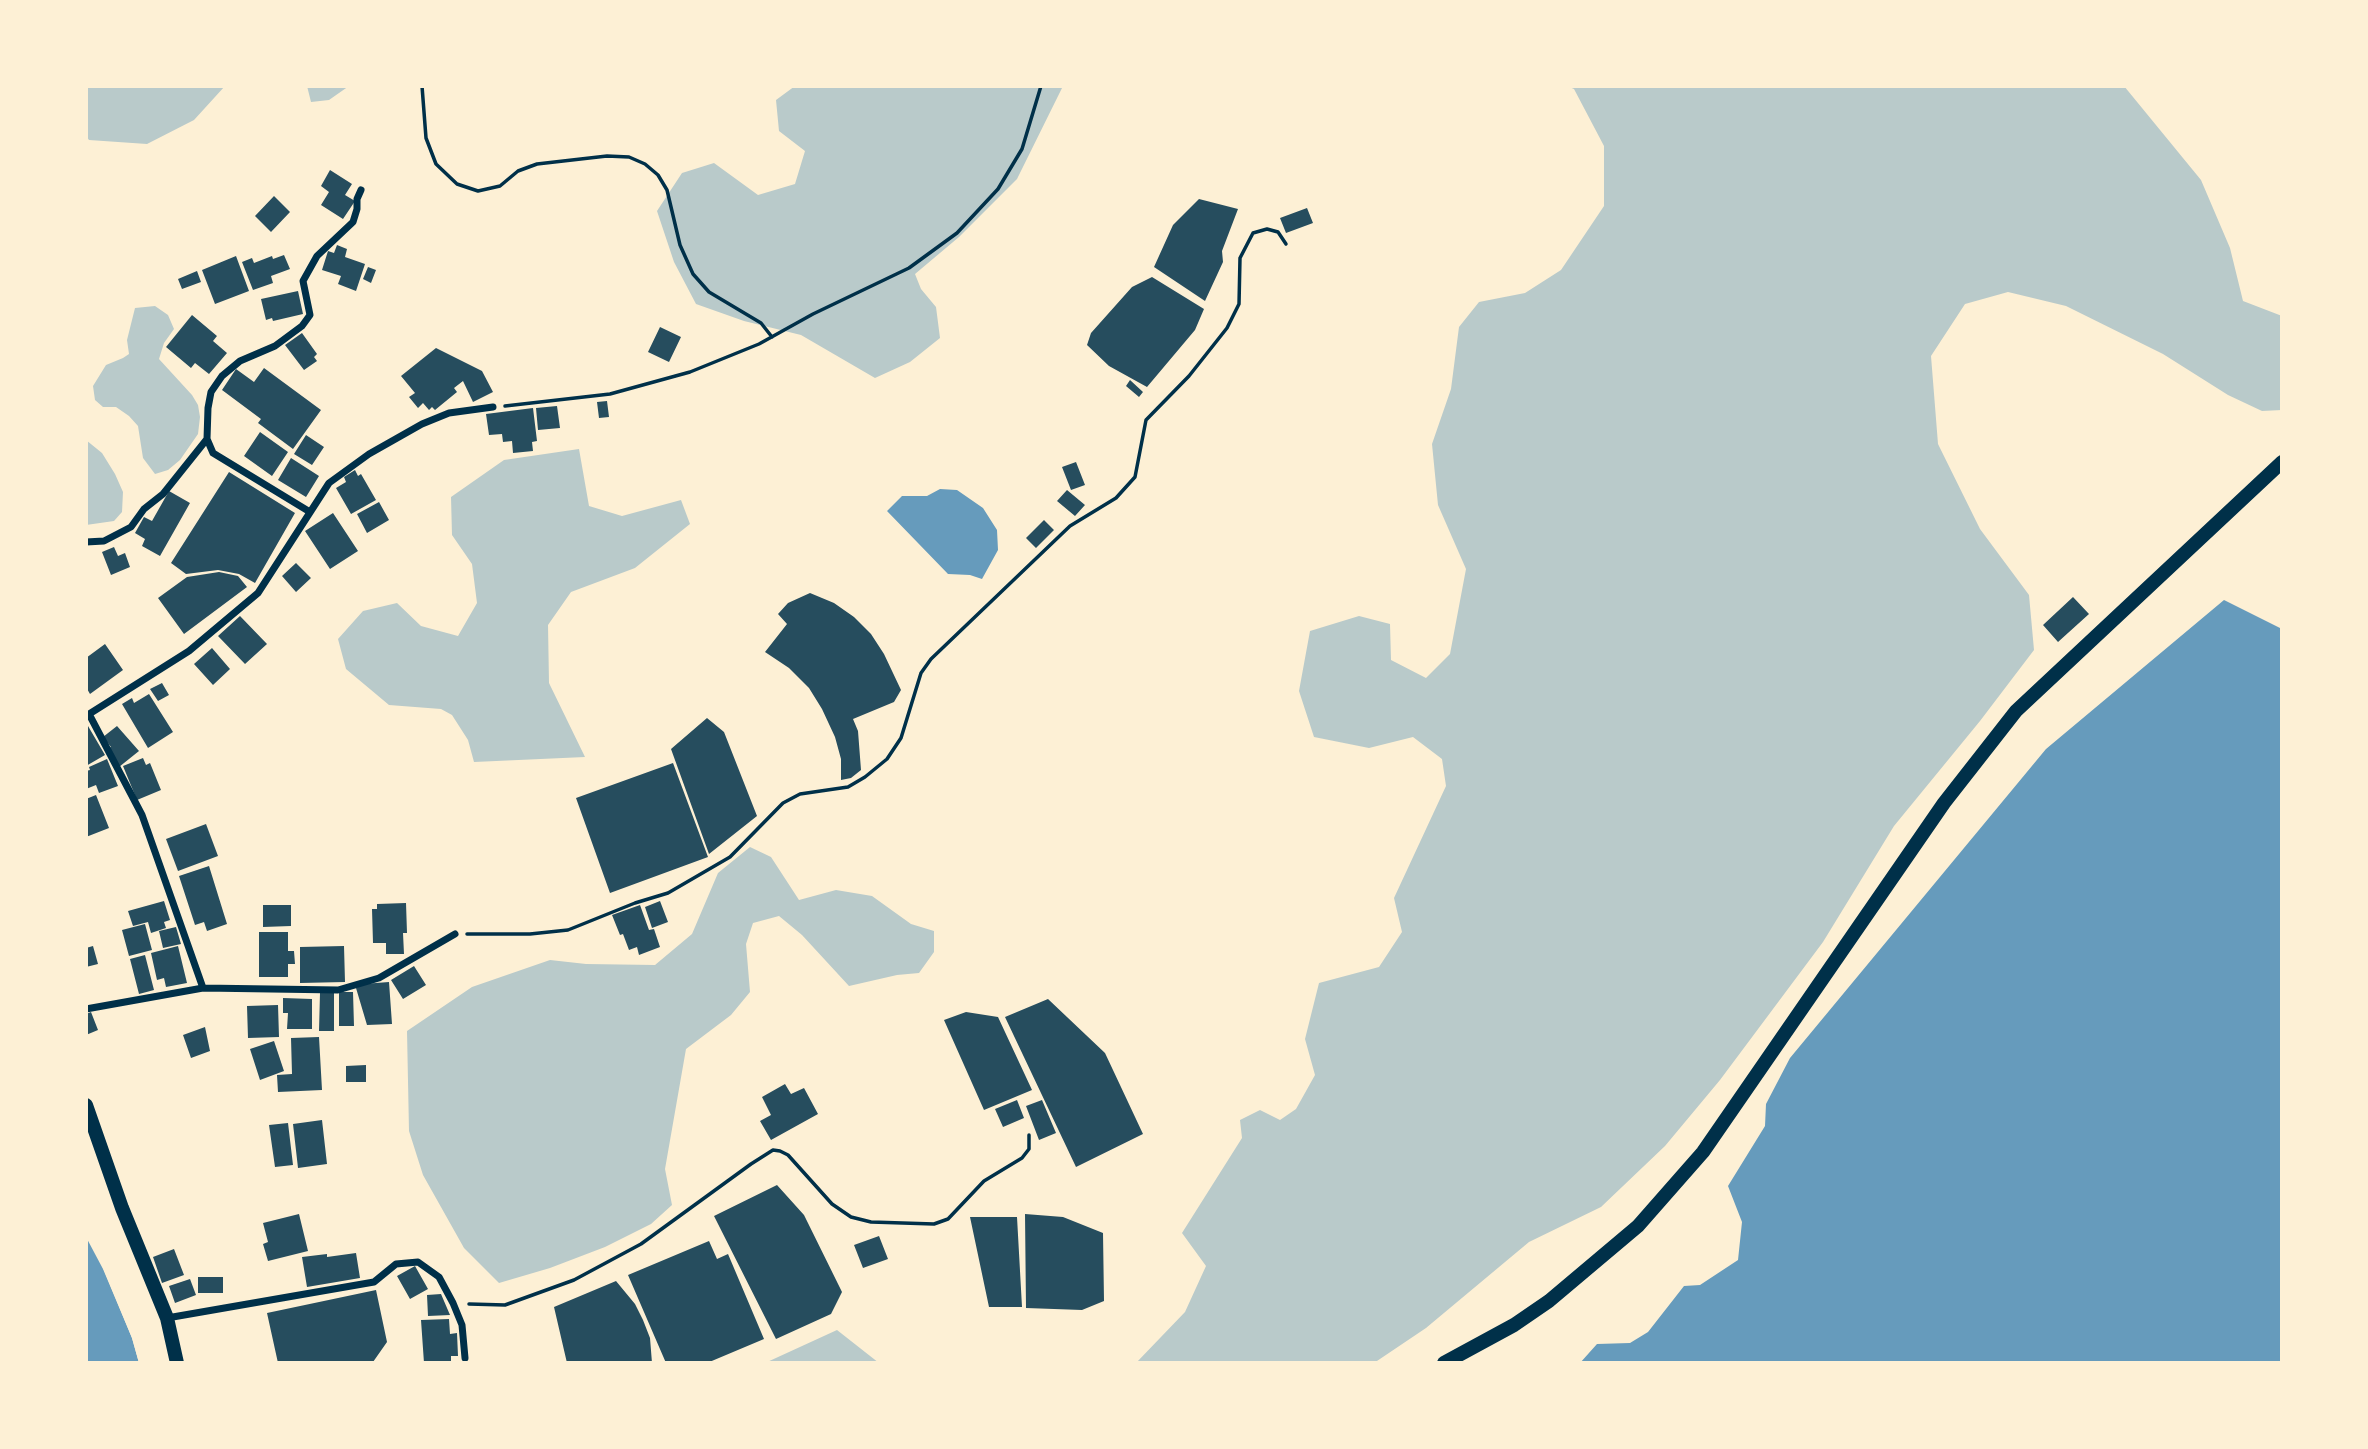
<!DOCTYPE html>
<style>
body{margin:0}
#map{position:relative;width:2368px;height:1449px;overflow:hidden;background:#fdf0d5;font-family:Karla,sans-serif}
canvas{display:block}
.frame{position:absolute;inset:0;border:88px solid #fdf0d5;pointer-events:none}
</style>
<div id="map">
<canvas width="2368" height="1449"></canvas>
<div class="frame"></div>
</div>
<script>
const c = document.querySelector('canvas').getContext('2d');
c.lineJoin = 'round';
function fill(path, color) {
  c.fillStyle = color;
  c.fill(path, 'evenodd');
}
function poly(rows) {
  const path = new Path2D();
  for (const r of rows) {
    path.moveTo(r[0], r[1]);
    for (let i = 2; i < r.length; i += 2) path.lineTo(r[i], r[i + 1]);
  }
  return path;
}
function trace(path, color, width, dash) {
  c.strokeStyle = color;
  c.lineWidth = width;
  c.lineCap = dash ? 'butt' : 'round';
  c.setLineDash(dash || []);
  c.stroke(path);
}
const green = poly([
 [86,86,225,86,194,120,147,144,89,140,86,136],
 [307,86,349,86,329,100,311,102],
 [795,86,1063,86,1017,179,959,237,915,274,921,289,936,307,940,338,910,362,875,378,801,335,744,321,696,304,674,262,657,211,682,173,714,163,758,195,795,184,805,151,779,131,776,100],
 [1567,86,2124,86,2201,180,2230,248,2243,301,2282,316,2282,410,2262,411,2228,395,2163,354,2066,306,2008,292,1965,304,1931,356,1938,444,1980,529,2029,595,2034,650,1980,721,1894,826,1823,942,1720,1080,1665,1146,1601,1207,1529,1242,1426,1328,1374,1363,1136,1363,1185,1312,1206,1266,1182,1233,1242,1138,1240,1120,1260,1110,1280,1120,1296,1109,1315,1075,1305,1039,1319,983,1379,967,1402,932,1394,898,1446,786,1442,759,1413,737,1369,748,1314,737,1299,691,1310,631,1359,616,1390,624,1391,660,1426,678,1450,654,1466,569,1438,505,1432,444,1451,389,1459,327,1479,302,1525,293,1561,270,1604,206,1604,146,1574,89],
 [155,306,168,315,174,329,164,343,159,359,192,395,198,405,200,417,198,434,180,460,168,470,155,474,143,458,138,426,129,416,116,407,103,407,95,400,93,386,106,365,123,358,129,354,127,340,135,308],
 [86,440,102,453,115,474,123,492,122,512,114,521,86,525],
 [579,449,589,506,622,516,681,500,690,524,635,568,571,592,548,625,549,683,585,757,474,762,468,740,452,715,441,709,389,705,346,669,338,639,363,611,397,603,421,626,458,636,477,603,472,564,452,535,451,497,504,460],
 [750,847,771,857,799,900,836,890,872,896,911,924,934,931,934,952,919,973,897,975,849,986,802,935,779,916,753,923,746,944,750,992,731,1015,686,1049,665,1169,672,1205,651,1224,605,1247,550,1268,499,1283,464,1248,423,1175,409,1131,407,1031,472,987,550,960,586,964,655,965,692,934,718,873],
 [837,1330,879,1363,765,1363]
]);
const water = poly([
 [940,489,957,490,983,508,997,530,998,550,982,579,970,575,948,574,887,511,902,496,927,496],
 [2224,600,2282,629,2282,1363,1580,1363,1597,1344,1630,1343,1648,1332,1684,1286,1700,1285,1738,1260,1742,1222,1728,1186,1765,1126,1766,1104,1790,1058,2046,749],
 [86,1237,103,1269,132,1338,139,1363,86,1363]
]);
const pier = poly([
 [94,1246,135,1337,142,1363,139,1363,132,1338]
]);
const building = poly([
 [330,170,352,184,345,195,355,201,343,219,321,205,329,192,321,186],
 [274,196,290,212,271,232,255,216],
 [1199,199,1238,209,1222,251,1223,262,1205,301,1154,267,1173,225],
 [1307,208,1313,223,1286,233,1280,218],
 [337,245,347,249,345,257,365,264,356,291,338,284,341,276,322,270,328,251,334,253],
 [284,255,290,269,271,276,273,283,253,290,242,262,252,258,254,263,272,256,273,259],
 [236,256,249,291,215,304,202,270],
 [368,267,376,270,371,283,363,279],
 [197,271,201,282,182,289,178,279],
 [1152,277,1204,309,1195,330,1147,387,1109,366,1087,345,1091,333,1132,287],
 [298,291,303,314,273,321,272,318,266,320,261,299],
 [192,315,217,336,213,341,227,353,209,374,195,363,191,368,166,347],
 [660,327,681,337,669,362,648,352],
 [302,333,317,354,314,357,317,361,304,370,285,345],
 [436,348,482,371,493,392,473,402,463,381,454,388,457,392,435,410,432,407,429,410,423,403,418,408,409,397,415,393,401,376],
 [264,368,321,410,293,449,258,423,261,419,222,390,236,369,254,382],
 [1130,380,1143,392,1139,397,1126,386],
 [607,401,609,417,599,418,597,402],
 [557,406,560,428,538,430,536,408],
 [533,408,537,441,532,442,533,451,513,453,512,441,503,442,502,434,489,435,486,414],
 [260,432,288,452,272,476,244,456],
 [306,435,324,447,312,465,294,454],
 [291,458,319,476,306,497,278,480],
 [1076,462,1085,485,1071,490,1062,467],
 [355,470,358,476,361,474,376,500,351,514,336,488,346,482,344,477],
 [229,472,295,513,255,583,239,574,218,570,186,574,171,563],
 [1067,490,1085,505,1075,516,1057,501],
 [169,491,190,503,160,556,142,546,145,539,135,533,144,517,152,521],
 [379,502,389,520,367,533,357,514],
 [333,513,358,551,330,569,305,531],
 [1044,520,1054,530,1036,548,1026,538],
 [114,547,118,556,125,553,130,567,111,575,102,552],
 [296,563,311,578,296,592,282,576],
 [219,572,238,576,247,587,184,634,158,598,187,577],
 [810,593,834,603,854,617,871,634,884,654,901,690,894,702,853,719,858,731,861,770,851,778,841,780,841,759,835,737,822,709,809,688,789,668,765,652,787,624,778,614,788,603],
 [2073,597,2089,614,2058,642,2043,625],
 [240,616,267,644,245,664,218,636],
 [105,644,123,670,90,694,86,687,86,658],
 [212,648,230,669,213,685,194,664],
 [162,683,169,695,158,701,150,689],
 [149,694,173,732,148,748,122,704,132,698,134,703],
 [707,718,724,732,757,816,709,854,671,749],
 [88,726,105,755,86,766,86,727],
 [117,726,139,751,119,767,108,748,111,747,103,737],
 [143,758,146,765,150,763,161,790,137,800,123,766],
 [107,759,118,786,99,793,96,785,86,789,86,771,90,770,89,767],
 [673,763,708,857,610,893,576,798],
 [96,795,109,828,86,837,86,799],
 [206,824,218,856,178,871,166,839],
 [209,866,227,924,207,931,204,922,195,925,179,876],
 [164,901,170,920,164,922,166,928,151,933,148,922,133,926,128,911],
 [660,901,668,922,652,928,645,907],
 [406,903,407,933,403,933,404,954,386,954,386,943,373,943,372,909,377,909,377,904],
 [263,905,291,905,291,926,263,927],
 [640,905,649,930,654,929,660,947,639,955,637,947,629,950,623,934,620,935,612,915],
 [145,924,152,950,129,956,122,930],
 [176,927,181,944,163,948,159,931],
 [259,932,288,932,288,951,294,951,295,964,288,964,288,977,259,977],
 [93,946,98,964,86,967,86,948],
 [178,946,187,983,166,987,164,978,157,980,151,953],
 [344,946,345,982,300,983,300,947],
 [145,955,154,990,139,994,130,959],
 [414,966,426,985,403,999,391,980],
 [389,982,392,1024,367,1025,356,988,363,984],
 [339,992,353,992,354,1026,339,1026],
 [320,993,334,993,334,1031,319,1031],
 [283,998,312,999,312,1029,287,1029,288,1013,283,1013],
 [1048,999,1105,1053,1143,1134,1076,1167,1005,1017],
 [278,1005,279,1037,248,1038,247,1006],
 [91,1012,98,1030,86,1035,86,1014],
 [966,1012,998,1017,1032,1090,984,1110,944,1020],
 [205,1027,210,1051,191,1058,183,1035],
 [319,1037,322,1090,278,1092,277,1075,292,1074,291,1038],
 [274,1041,284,1071,260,1080,250,1049],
 [366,1065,366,1082,346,1082,346,1066],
 [785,1084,791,1094,804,1088,818,1114,771,1140,760,1121,771,1115,762,1097],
 [1017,1100,1024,1118,1003,1127,995,1109],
 [1042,1100,1056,1133,1039,1140,1026,1106],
 [322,1120,327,1164,298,1168,293,1124],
 [288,1123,293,1165,275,1167,269,1125],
 [777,1185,804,1215,842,1292,831,1314,776,1339,714,1216],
 [299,1214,308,1251,268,1261,263,1244,268,1242,263,1223],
 [1025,1214,1063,1217,1103,1233,1104,1301,1082,1310,1026,1308],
 [970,1217,1017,1217,1022,1307,989,1307],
 [879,1236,888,1259,863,1268,854,1245],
 [709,1241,717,1259,728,1254,764,1339,707,1363,666,1363,628,1275],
 [174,1249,184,1275,162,1283,153,1257],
 [356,1253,360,1278,307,1287,302,1257,327,1254,327,1257],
 [415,1266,428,1289,410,1299,397,1276],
 [198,1277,223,1277,223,1293,198,1293],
 [190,1279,196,1295,175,1303,169,1286],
 [616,1281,635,1304,643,1320,650,1338,652,1363,567,1363,554,1307],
 [376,1290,387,1342,373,1362,278,1363,267,1313],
 [441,1294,450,1315,428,1316,427,1295],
 [449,1319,450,1334,457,1333,458,1356,451,1356,451,1363,424,1363,421,1320]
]);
const path = poly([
 [422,86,426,138,436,164,457,184,478,191,500,186,518,171,537,164,607,156,629,157,645,164,658,175,667,190,680,245,693,274,709,292,761,323,772,337],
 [505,406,610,394,690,372,759,344,813,314,909,268,957,233,998,189,1022,149,1041,86],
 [467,934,530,934,568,930,635,903,668,893,730,857,783,803,800,794,848,787,865,777,887,759,901,738,921,673,931,659,1070,526,1116,498,1135,477,1146,420,1189,376,1227,328,1239,304,1240,258,1253,233,1267,229,1278,232,1286,244],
 [469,1304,505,1305,574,1280,641,1244,751,1164,773,1150,780,1151,788,1155,832,1204,851,1217,871,1222,934,1224,948,1219,984,1181,1022,1158,1029,1149,1029,1135]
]);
const minor = poly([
 [310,512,213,453,207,439,208,408,211,392,222,376,240,361,275,346,302,326,310,315,303,281,317,256,353,222,357,209,357,199,361,190],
 [86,542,104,541,131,527,144,509,163,494,207,439],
 [89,714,142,815,203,988],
 [86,716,189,651,258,593,329,483,369,454,422,424,449,413,493,407],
 [86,1009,203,988,338,990,379,978,455,934],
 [167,1318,374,1282,396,1264,418,1262,439,1277,453,1303,462,1325,465,1358]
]);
const secondary = poly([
 [86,1105,122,1208,167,1318,177,1363],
 [1444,1363,1514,1325,1549,1301,1638,1226,1703,1152,1944,803,2016,711,2282,462]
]);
fill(green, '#b9caca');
fill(water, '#669bbc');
fill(pier, '#fdf0d5');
fill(building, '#264d5e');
trace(path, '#003049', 3.5);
trace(minor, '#003049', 7);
trace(secondary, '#003049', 14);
</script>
